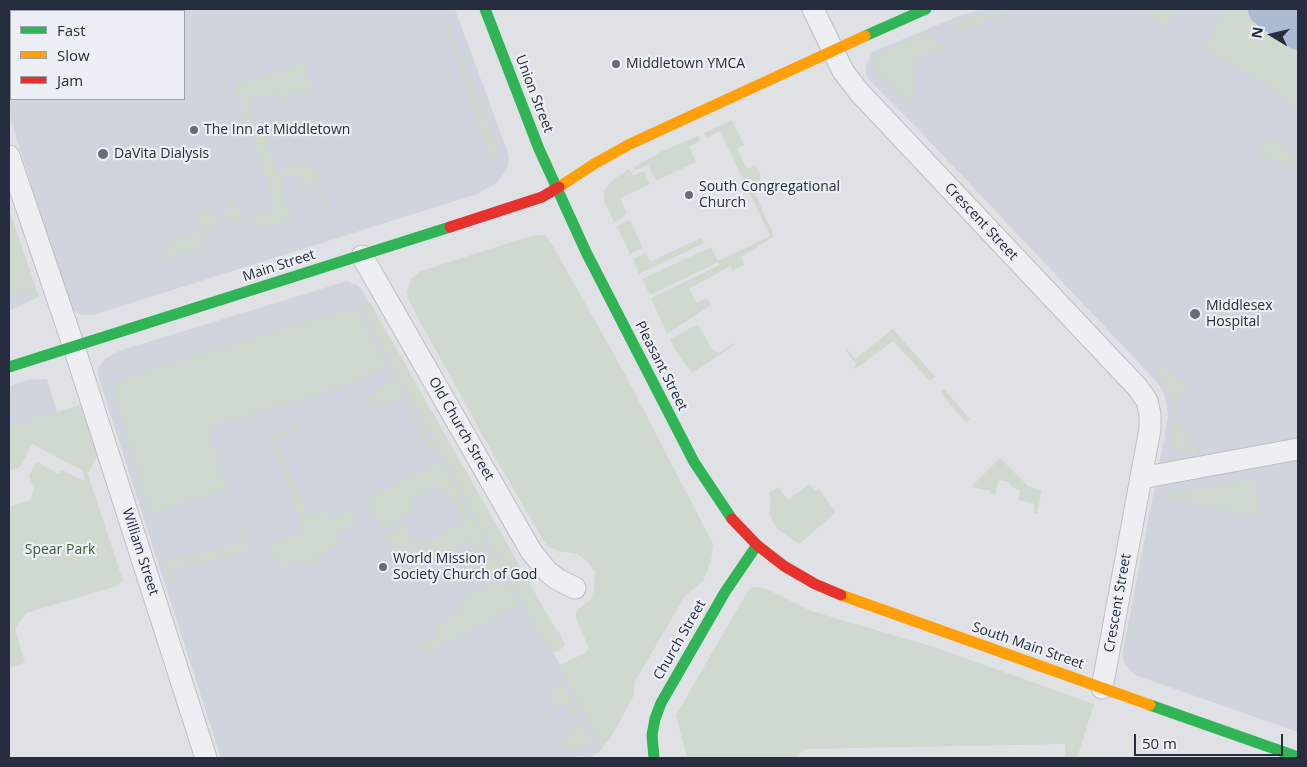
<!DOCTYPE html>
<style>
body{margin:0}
#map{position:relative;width:1307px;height:767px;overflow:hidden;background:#e0e1e5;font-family:"Open Sans",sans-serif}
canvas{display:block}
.frame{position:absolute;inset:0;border:10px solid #252d3f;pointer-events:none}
.legend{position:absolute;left:10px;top:10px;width:175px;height:90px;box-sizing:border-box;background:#eceff5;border:1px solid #9ca1ac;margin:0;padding:6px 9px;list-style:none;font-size:15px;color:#252d3f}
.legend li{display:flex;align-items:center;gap:10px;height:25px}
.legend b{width:25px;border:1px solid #9ca1ac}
.north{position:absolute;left:1247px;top:10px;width:50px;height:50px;-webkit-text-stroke:4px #eceff5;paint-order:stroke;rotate:279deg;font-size:14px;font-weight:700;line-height:20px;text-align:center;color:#252d3f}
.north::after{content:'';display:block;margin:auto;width:18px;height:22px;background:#252d3f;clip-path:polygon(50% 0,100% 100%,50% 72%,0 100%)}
.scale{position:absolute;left:1134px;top:734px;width:149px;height:22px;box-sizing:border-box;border:2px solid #252d3f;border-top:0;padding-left:6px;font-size:15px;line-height:18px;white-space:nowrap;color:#252d3f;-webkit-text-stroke:4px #eceff5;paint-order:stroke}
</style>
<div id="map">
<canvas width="1307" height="767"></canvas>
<div class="frame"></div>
<ul class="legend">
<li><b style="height:6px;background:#30b455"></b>Fast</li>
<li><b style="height:6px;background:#ff9f0a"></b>Slow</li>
<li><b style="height:6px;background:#e5322d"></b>Jam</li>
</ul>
<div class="north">N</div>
<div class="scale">50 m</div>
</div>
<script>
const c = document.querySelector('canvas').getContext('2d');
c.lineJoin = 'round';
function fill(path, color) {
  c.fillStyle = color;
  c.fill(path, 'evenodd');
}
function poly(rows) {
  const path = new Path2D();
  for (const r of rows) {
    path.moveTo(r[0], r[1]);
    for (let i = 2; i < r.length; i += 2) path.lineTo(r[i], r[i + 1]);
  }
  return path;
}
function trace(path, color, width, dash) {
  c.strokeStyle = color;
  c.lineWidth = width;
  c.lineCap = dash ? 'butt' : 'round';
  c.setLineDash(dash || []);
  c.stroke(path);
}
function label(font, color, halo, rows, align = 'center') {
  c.font = font + ' "Open Sans",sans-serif';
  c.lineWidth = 4.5;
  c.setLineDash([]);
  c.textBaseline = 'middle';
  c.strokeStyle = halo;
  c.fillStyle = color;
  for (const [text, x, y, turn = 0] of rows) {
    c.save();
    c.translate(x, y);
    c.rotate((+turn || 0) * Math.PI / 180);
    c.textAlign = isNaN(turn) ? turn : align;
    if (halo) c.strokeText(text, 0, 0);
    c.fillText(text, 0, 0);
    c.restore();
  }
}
const built = poly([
 [89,9,455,9,509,156,508,166,506,171,495,184,477,194,93,315,82,315,71,309,65,293,9,114,9,34,11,33,11,99,184,99,184,11,81,11],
 [983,9,1298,9,1298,732,1135,675,1126,665,1123,660,1123,651,1168,418,1167,407,1164,394,1157,382,921,132,871,82,866,74,866,65,872,52,959,16],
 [9,222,34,299,9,311],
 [347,281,357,285,364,293,603,747,599,752,592,756,589,757,578,756,573,758,221,758,99,379,98,368,105,359,119,351],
 [47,379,57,412,9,426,9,386,27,380]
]);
const green = poly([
 [998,9,1014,9,981,22,981,24,961,31,956,31,953,27,952,25],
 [1148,9,1178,9,1166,26,1154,22],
 [1219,9,1298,9,1298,114,1287,100,1228,61,1201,49,1225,13],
 [446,18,498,150,499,153,489,156,444,19],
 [927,33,933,37,945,49,914,59,915,80,919,84,916,87,917,89,908,104,874,69,874,62,879,54],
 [305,63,314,93,310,95,307,90,287,96,289,107,284,108,279,92,248,101,255,127,264,125,276,171,301,164,310,164,315,168,328,207,324,210,317,183,303,186,299,173,280,179,291,219,263,228,252,222,227,220,224,210,228,203,236,200,242,219,274,209,256,148,248,135,234,87],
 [732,120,744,145,737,149,747,169,755,165,761,175,759,177,763,184,753,189,774,236,741,257,744,265,733,271,730,266,689,289,697,303,707,298,711,305,667,334,651,298,720,265,718,262,650,295,642,279,711,247,718,261,770,236,720,131,706,138,704,133],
 [1268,135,1298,157,1298,165,1284,167,1257,151],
 [698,136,701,141,689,146,696,162,656,181,648,165,636,170,634,167,660,152],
 [629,169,633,176,644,171,650,184,620,198,627,214,614,222,604,200,604,191,611,181],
 [9,209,39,297,34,299,32,294,27,296,25,290,9,295],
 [205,209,211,209,211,211,214,213,218,224,204,238,200,248,163,259,161,258,161,251,171,247,168,241,203,231,197,212,201,210,202,212,205,211],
 [630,220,643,248,630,254,617,226],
 [541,235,546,236,553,246,626,376,713,544,711,561,703,581,685,596,634,683,634,695,611,737,603,747,558,666,585,653,588,650,588,646,576,618,576,614,577,610,591,599,594,589,595,571,586,560,577,554,559,551,551,548,545,543,484,438,409,301,407,292,411,279,421,271,531,236],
 [701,238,704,243,639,274,633,259,646,253,650,262],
 [370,302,555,628,560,633,565,646,558,651,553,652,547,648,360,306],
 [356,306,387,367,361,379,307,398,262,410,209,428,227,489,151,515,113,389,115,381],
 [698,324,713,351,719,353,735,343,736,344,692,373,675,350,670,339],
 [893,329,935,377,930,381,893,341,855,369,854,368,856,364,846,350,848,350,855,359],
 [1159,365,1188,385,1174,405,1181,410,1177,417,1178,424,1193,439,1186,449,1198,447,1194,453,1178,452,1171,444,1175,414,1174,405,1171,392,1156,369],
 [397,380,406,396,381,407,366,405,363,398],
 [944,389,970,419,966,423,943,396,941,392],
 [84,404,99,453,88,474,123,581,117,586,26,613,15,628,25,663,9,668,9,507,30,500,34,490,29,475,37,462,59,474,62,470,85,481,82,470,32,444,20,467,9,471,9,426],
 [412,410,434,449,429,451,409,414,408,412],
 [298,420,299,430,277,441,309,517,326,510,331,519,351,510,358,522,334,535,339,545,315,558,321,569,298,560,280,569,269,546,302,529,271,436,293,429,292,423],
 [1000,458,1029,487,1042,490,1037,513,1034,513,1034,504,1019,500,1020,490,1012,487,1008,482,999,480,995,494,990,494,991,491,971,487],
 [441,461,489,548,478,553,470,540,420,570,407,548,395,554,384,536,405,524,414,542,427,535,430,540,465,522,447,492,444,493,443,490,440,491,437,486,408,501,414,512,381,530,366,502,379,493],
 [1256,479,1260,517,1163,498,1169,493],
 [809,484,816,491,819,489,836,512,799,544,777,529,773,522,769,514,771,501,769,493,778,487,788,500],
 [239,527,244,527,251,550,172,571,174,580,168,581,161,555,164,554,167,562,242,541],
 [494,556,520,605,428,652,421,648,419,645,438,636,434,627,462,611,458,602,496,582,483,562],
 [753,587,767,589,811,611,931,646,1094,704,1077,758,1065,758,1065,744,805,749,794,758,687,758,676,715,749,589],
 [563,681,578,713,572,716,567,704,557,709,549,695,551,691,556,688,557,685],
 [584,723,593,742,587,746,572,750,564,748,560,741,571,735,569,732,572,730,571,728,576,725]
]);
const river = poly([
 [1266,9,1298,32]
]);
const street = poly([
 [813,9,843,71,859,92,1138,388,1147,401,1150,414,1150,429,1102,688],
 [9,156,74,347,206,758],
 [362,256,531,551,547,571,557,579,575,588],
 [1141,478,1298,449]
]);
const fast = poly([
 [485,9,539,149,586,252,694,462,732,519],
 [865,36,926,9],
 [9,367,450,227],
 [1150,705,1298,757],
 [654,758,652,735,655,719,661,703,725,592,757,545]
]);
const slow = poly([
 [559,187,594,164,630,144,865,36],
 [841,595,1150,705]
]);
const jam = poly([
 [450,227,542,197,559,187],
 [732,519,757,545,784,566,815,584,841,595]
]);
const markers = [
 [616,64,5,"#666c79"],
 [194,130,5,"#666c79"],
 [103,154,6,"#666c79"],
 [689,195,5,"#666c79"],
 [1195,314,6,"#666c79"],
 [383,567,5,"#666c79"]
];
const poiNames = [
 ["Middletown YMCA",626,64],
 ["The Inn at Middletown",204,130],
 ["DaVita Dialysis",114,154],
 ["South Congregational",699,187],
 ["Church",699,203],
 ["Middlesex",1206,306],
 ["Hospital",1206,322],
 ["World Mission",393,559],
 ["Society Church of God",393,575]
];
const streetNames = [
 ["Union Street",534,94,69],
 ["Crescent Street",981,222,47],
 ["Main Street",279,266,-18],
 ["Pleasant Street",661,366,63],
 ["Old Church Street",461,429,60],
 ["William Street",140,552,72],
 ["Crescent Street",1118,603,-80],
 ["Church Street",680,640,-60],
 ["South Main Street",1028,646,19]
];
const parkNames = [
 ["Spear Park",60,550]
];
fill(built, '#d0d4dc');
fill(green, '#cfd9cf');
trace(river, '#acbbd3', 36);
trace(street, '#bebfc3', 23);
trace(street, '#eeeff2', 21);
trace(fast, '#30b455', 11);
trace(slow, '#ff9f0a', 11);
trace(jam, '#e5322d', 11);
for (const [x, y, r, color] of markers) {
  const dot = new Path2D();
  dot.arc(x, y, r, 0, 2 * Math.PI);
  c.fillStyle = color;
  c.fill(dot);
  trace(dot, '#eceff5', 2);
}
label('14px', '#252d3f', '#eceff5', poiNames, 'left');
label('14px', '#252d3f', '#eceff5', streetNames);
label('14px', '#375c32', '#eceff5', parkNames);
</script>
